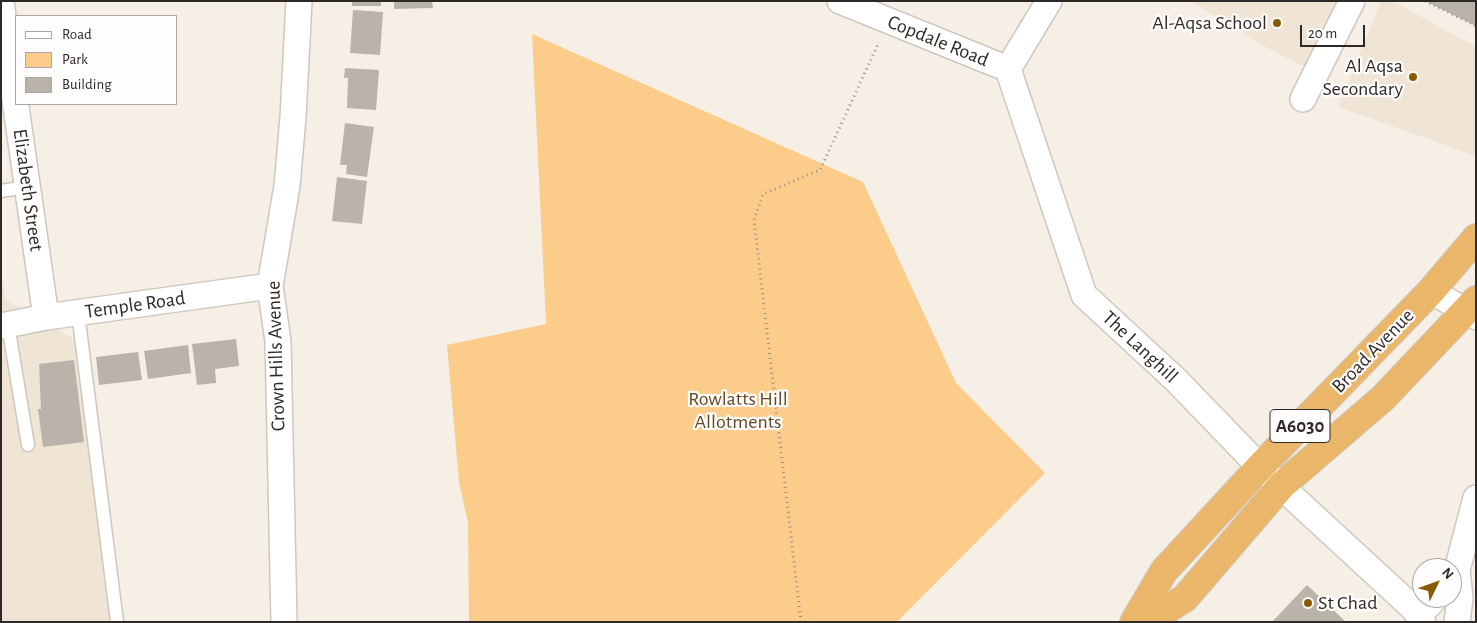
<!DOCTYPE html>
<style>
body{margin:0}
#map{position:relative;width:1477px;height:623px;overflow:hidden;background:#f6efe6;font-family:"Alegreya Sans",sans-serif}
canvas{display:block}
.frame{position:absolute;inset:0;border:2px solid #2c2926;pointer-events:none}
.legend{position:absolute;left:15px;top:15px;width:162px;height:90px;box-sizing:border-box;background:#fefdfb;border:1px solid #aaa8a6;margin:0;padding:6px 9px;list-style:none;font-size:15px;color:#2c2926}
.legend li{display:flex;align-items:center;gap:10px;height:25px}
.legend b{width:25px;border:1px solid #aaa8a6}
.north{position:absolute;left:1412px;top:558px;width:50px;height:50px;box-sizing:border-box;background:#fefdfb;border:1px solid #aaa8a6;border-radius:50%;rotate:48deg;font-size:14px;font-weight:700;line-height:20px;text-align:center;color:#2c2926}
.north::after{content:'';display:block;margin:auto;width:18px;height:22px;background:#8b5b01;clip-path:polygon(50% 0,100% 100%,50% 72%,0 100%)}
.scale{position:absolute;left:1300px;top:25px;width:65px;height:22px;box-sizing:border-box;border:2px solid #2c2926;border-top:0;padding-left:6px;font-size:15px;line-height:18px;white-space:nowrap;color:#2c2926;-webkit-text-stroke:4px #fefdfb;paint-order:stroke}
</style>
<div id="map">
<canvas width="1477" height="623"></canvas>
<div class="frame"></div>
<ul class="legend">
<li><b style="height:6px;background:#fff"></b>Road</li>
<li><b style="height:14px;background:#fccc8b"></b>Park</li>
<li><b style="height:14px;background:#b9b3aa"></b>Building</li>
</ul>
<div class="north">N</div>
<div class="scale">20 m</div>
</div>
<script>
const c = document.querySelector('canvas').getContext('2d');
c.lineJoin = 'round';
function fill(path, color) {
  c.fillStyle = color;
  c.fill(path, 'evenodd');
}
function poly(rows) {
  const path = new Path2D();
  for (const r of rows) {
    path.moveTo(r[0], r[1]);
    for (let i = 2; i < r.length; i += 2) path.lineTo(r[i], r[i + 1]);
  }
  return path;
}
function trace(path, color, width, dash) {
  c.strokeStyle = color;
  c.lineWidth = width;
  c.lineCap = dash ? 'butt' : 'round';
  c.setLineDash(dash || []);
  c.stroke(path);
}
function label(font, color, halo, rows, align = 'center') {
  c.font = font + ' "Alegreya Sans",sans-serif';
  c.lineWidth = 4.5;
  c.setLineDash([]);
  c.textBaseline = 'middle';
  c.strokeStyle = halo;
  c.fillStyle = color;
  for (const [text, x, y, turn = 0] of rows) {
    c.save();
    c.translate(x, y);
    c.rotate((+turn || 0) * Math.PI / 180);
    c.textAlign = isNaN(turn) ? turn : align;
    if (halo) c.strokeText(text, 0, 0);
    c.fillText(text, 0, 0);
    c.restore();
  }
}
const built = poly([
 [1190,1,1339,1,1304,67,1262,45],
 [1381,1,1393,1,1476,47,1476,156,1338,107],
 [1,275,6,300,74,339,110,622,1,622]
]);
const green = poly([
 [532,34,863,182,956,383,1045,473,897,622,469,622,468,523,459,482,447,345,546,324]
]);
const building = poly([
 [352,1,381,1,381,6,352,6],
 [394,1,432,1,433,8,394,9],
 [1425,1,1476,1,1476,26],
 [353,10,383,12,380,55,350,53],
 [345,68,379,70,376,110,347,108,348,78,344,78],
 [345,123,374,127,367,177,346,174,347,165,340,165],
 [337,177,367,181,362,224,332,221],
 [236,339,239,366,215,369,216,383,197,385,192,344],
 [188,345,191,373,148,379,144,351],
 [138,352,142,380,99,385,96,357],
 [74,360,84,442,43,447,38,409,41,409,39,364],
 [1307,585,1346,622,1272,622]
]);
const path = poly([
 [1425,1,1476,26],
 [801,622,754,220,763,194,820,170,879,42]
]);
const service = poly([
 [1,191,27,187],
 [78,313,117,622],
 [8,325,28,445]
]);
const minor = poly([
 [840,1,1008,69],
 [1049,1,1008,69,1084,295,1176,380,1260,467,1413,608,1423,622],
 [1,2,46,317],
 [1303,99,1352,1],
 [1431,291,1476,317],
 [1,326,46,317,270,286],
 [1413,608,1429,605,1435,598],
 [284,622,278,341,270,286,287,186,293,117,299,1],
 [1457,622,1460,598,1457,570,1476,498]
]);
const trunk = poly([
 [1134,622,1164,571,1260,467,1431,291,1476,238],
 [1147,622,1185,598,1282,485,1383,398,1476,300]
]);
const markers = [
 [1277,23,5,"#8b5b01"],
 [1413,77,5,"#8b5b01"],
 [1308,603,5,"#8b5b01"]
];
const shields = [
 [1300,426,60]
];
const shieldNames = [
 ["A6030",1300,426]
];
const poiNames = [
 ["Al-Aqsa School",1267,23],
 ["Al Aqsa",1403,66],
 ["Secondary",1403,89],
 ["St Chad",1318,603,"left"]
];
const streetNames = [
 ["Copdale Road",938,41,22],
 ["Elizabeth Street",28,190,82],
 ["Temple Road",135,305,-8],
 ["The Langhill",1140,347,43],
 ["Broad Avenue",1373,351,-46],
 ["Crown Hills Avenue",276,356,-92]
];
const parkNames = [
 ["Rowlatts Hill",738,399],
 ["Allotments",738,422]
];
fill(built, '#f0e4d5');
fill(green, '#fccc8b');
fill(building, '#b9b3aa');
trace(service, '#cdc7be', 15);
trace(minor, '#cdc7be', 28);
trace(trunk, '#d1d0cf', 30);
trace(path, '#95908a', 3, [1, 4]);
trace(service, '#fff', 12);
trace(minor, '#fff', 25);
trace(trunk, '#eab66a', 28);
for (const [x, y, r, color] of markers) {
  const dot = new Path2D();
  dot.arc(x, y, r, 0, 2 * Math.PI);
  c.fillStyle = color;
  c.fill(dot);
  trace(dot, '#fefdfb', 2);
}
for (const [x, y, w] of shields) {
  const box = new Path2D();
  box.roundRect(x - w / 2, y - 16.5, w, 33, 4);
  c.fillStyle = '#fefdfb';
  c.fill(box);
  trace(box, '#2c2926', 1);
}
label('bold 19px', '#2c2926', null, shieldNames);
label('20px', '#2c2926', '#fefdfb', poiNames, 'right');
label('20px', '#2c2926', '#fefdfb', streetNames);
label('20px', '#624926', '#fefdfb', parkNames);
</script>
